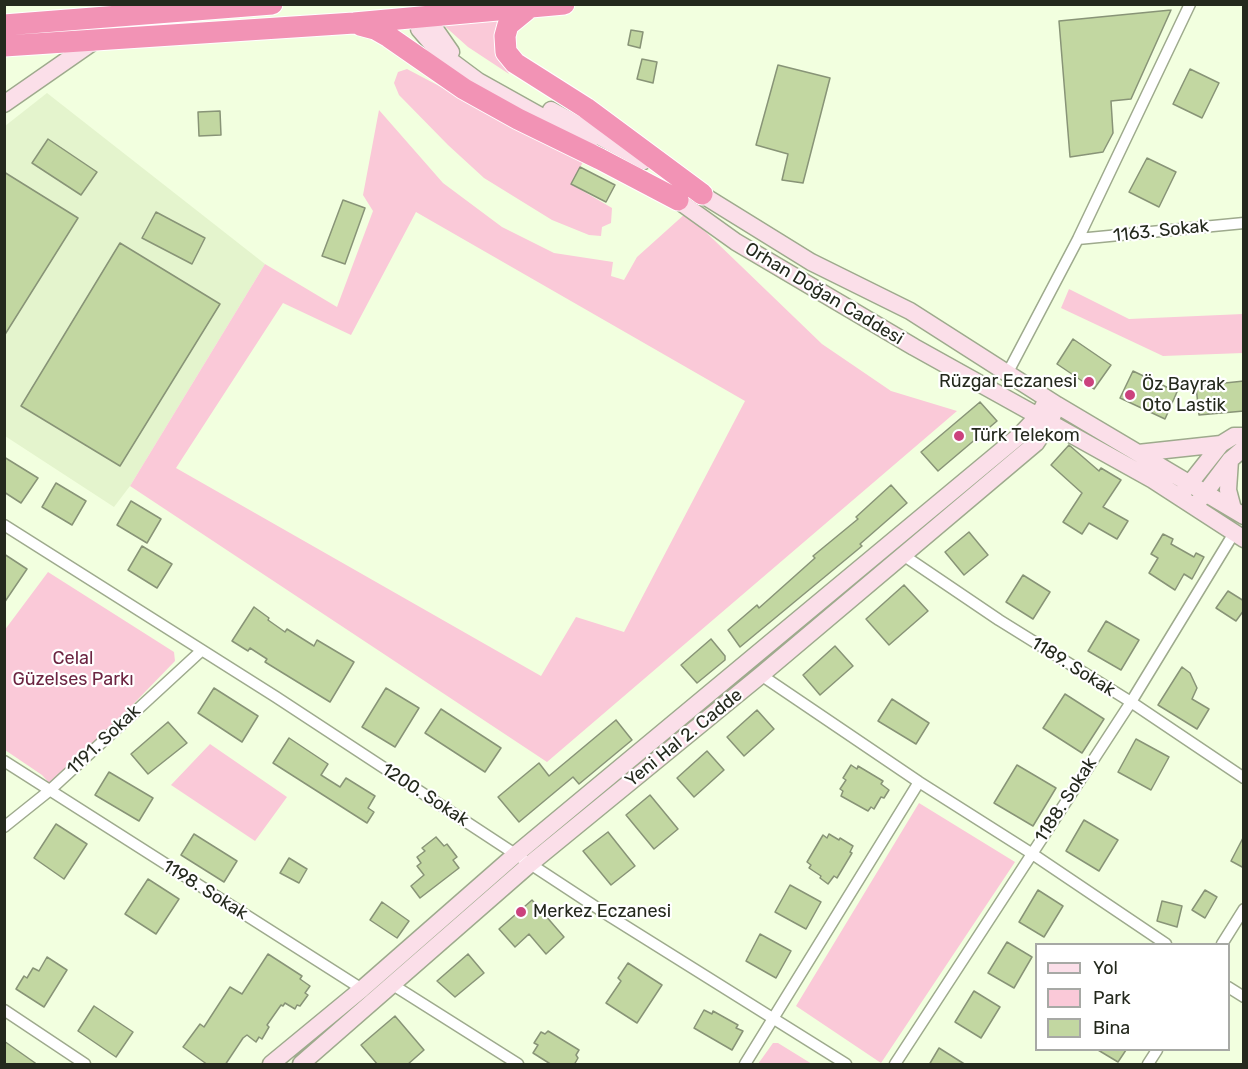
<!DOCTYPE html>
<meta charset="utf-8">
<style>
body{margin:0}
#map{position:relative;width:1248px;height:1069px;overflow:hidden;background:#f2ffdf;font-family:Rubik,sans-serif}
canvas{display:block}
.frame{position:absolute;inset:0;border:6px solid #24291d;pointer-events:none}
.legend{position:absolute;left:1035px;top:943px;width:195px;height:108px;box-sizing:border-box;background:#fff;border:2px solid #a7a9a5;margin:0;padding:8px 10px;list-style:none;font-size:18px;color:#24291d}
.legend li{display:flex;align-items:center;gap:12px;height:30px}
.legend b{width:30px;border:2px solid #a7a9a5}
</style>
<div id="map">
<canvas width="1248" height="1069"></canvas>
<div class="frame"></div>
<ul class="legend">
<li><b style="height:8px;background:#fbdfe9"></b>Yol</li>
<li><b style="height:16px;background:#fac9d8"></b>Park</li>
<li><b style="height:16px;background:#c2d7a1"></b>Bina</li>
</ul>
</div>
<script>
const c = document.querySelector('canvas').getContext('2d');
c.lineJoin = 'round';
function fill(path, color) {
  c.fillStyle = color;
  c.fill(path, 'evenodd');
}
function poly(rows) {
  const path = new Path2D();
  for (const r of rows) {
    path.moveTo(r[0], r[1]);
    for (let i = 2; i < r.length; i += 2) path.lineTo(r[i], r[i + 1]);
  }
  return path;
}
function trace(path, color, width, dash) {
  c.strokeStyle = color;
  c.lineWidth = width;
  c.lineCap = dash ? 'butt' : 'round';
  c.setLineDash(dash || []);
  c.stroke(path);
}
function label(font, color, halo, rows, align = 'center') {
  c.font = font + ' Rubik,sans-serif';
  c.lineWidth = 4.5;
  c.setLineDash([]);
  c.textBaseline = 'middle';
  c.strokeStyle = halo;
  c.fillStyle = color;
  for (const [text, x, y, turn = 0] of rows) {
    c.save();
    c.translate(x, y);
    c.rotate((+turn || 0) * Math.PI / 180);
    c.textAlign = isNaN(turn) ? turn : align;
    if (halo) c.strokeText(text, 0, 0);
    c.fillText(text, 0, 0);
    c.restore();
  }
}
const built = poly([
 [47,93,265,264,130,486,114,507,5,436,5,126]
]);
const green = poly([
 [499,19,495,38,498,53,509,74,468,47,440,22],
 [407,69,583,162,571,184,612,208,611,223,602,227,601,236,589,235,552,220,484,178,448,145,399,95,394,83,398,72],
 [379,110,443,183,502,227,554,253,613,262,611,276,624,280,637,257,686,213,822,344,891,391,957,411,547,762,130,486,265,264,337,307,373,211,363,195],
 [416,212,745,401,624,632,576,617,541,676,176,468,283,303,351,335],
 [1069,289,1129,319,1243,314,1243,353,1163,356,1061,308],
 [48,572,174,652,175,661,53,787,42,775,5,750,4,631],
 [210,744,287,797,255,841,171,785],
 [919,803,1015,862,881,1063,796,1006],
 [773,1043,778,1043,812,1064,758,1064]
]);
const building = poly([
 [1171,10,1131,99,1111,101,1113,133,1103,152,1070,157,1059,21,1171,10],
 [631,30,643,32,640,48,628,45,631,30],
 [642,59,657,62,653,83,637,79,642,59],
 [778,65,830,78,803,183,782,180,788,154,756,145,778,65],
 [1190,69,1219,83,1202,118,1173,104,1190,69],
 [220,111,221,135,199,136,198,112,220,111],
 [48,139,97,172,81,195,32,163,48,139],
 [1147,158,1176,172,1159,207,1129,192,1147,158],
 [580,167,615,185,606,202,571,184,580,167],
 [4,172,78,218,4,336,4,172],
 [343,200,365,208,345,264,322,256,343,200],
 [156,212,205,238,192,264,142,238,156,212],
 [120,243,220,304,120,466,21,406,120,243],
 [1073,339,1111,365,1094,389,1057,364,1073,339],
 [1133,371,1177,392,1165,419,1120,398,1133,371],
 [1244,381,1244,411,1199,415,1196,386,1244,381],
 [980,402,997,421,938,471,921,452,980,402],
 [1069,445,1099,471,1101,468,1121,480,1103,507,1128,521,1117,539,1089,523,1082,534,1063,522,1082,493,1051,465,1069,445],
 [4,457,38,478,21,503,4,492,4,457],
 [56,483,86,501,72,525,42,507,56,483],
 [891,485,907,503,860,544,862,546,740,647,728,630,757,605,759,608,815,558,813,556,858,519,856,517,891,485],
 [131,501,161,519,147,543,117,525,131,501],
 [969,532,988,555,964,575,945,552,969,532],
 [1163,534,1173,539,1171,544,1194,557,1196,553,1204,557,1192,579,1184,574,1175,590,1149,573,1158,558,1151,554,1163,534],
 [142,546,172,564,157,588,128,570,142,546],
 [4,554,27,569,4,603,4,554],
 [1023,575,1050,592,1033,619,1006,602,1023,575],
 [904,585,928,611,889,645,866,619,904,585],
 [1228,591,1244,601,1244,610,1236,621,1216,608,1228,591],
 [254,607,269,618,268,620,285,632,287,629,314,646,317,640,354,662,330,702,265,662,267,659,250,648,248,651,232,641,254,607],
 [1106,621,1139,640,1121,670,1088,651,1106,621],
 [711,639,725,656,725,660,697,683,681,665,711,639],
 [835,646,853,666,820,695,803,675,835,646],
 [1182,667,1190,673,1197,688,1192,699,1209,709,1197,729,1158,705,1182,667],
 [214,688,258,716,242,742,198,713,214,688],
 [386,688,419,708,395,747,362,727,386,688],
 [1065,694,1104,719,1082,753,1043,728,1065,694],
 [892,699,929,723,916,744,878,721,892,699],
 [441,709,501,748,485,772,425,733,441,709],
 [757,710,774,729,744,756,727,737,757,710],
 [616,720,632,740,579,784,573,777,519,822,498,797,539,763,549,776,616,720],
 [168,722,187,743,148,774,131,754,168,722],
 [289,738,328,764,321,775,340,787,346,778,375,796,368,808,374,812,367,823,273,763,289,738],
 [1136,739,1169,757,1151,790,1118,772,1136,739],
 [707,751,724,770,694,797,677,778,707,751],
 [851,765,857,769,858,766,883,781,881,784,889,790,884,798,881,797,874,809,871,807,868,811,841,796,843,791,840,789,846,780,843,778,851,765],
 [1017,765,1056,788,1033,826,994,803,1017,765],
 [109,772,153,798,139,821,95,795,109,772],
 [650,795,678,829,654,849,626,815,650,795],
 [1084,820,1118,840,1099,871,1066,851,1084,820],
 [56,824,87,844,64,879,34,858,56,824],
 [608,832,635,866,611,885,583,851,608,832],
 [194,834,237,861,224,882,181,855,194,834],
 [829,834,839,840,840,838,853,846,850,852,852,853,837,878,834,876,828,884,820,878,821,876,809,868,811,865,807,862,823,835,827,838,829,834],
 [1244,836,1244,868,1231,861,1244,836],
 [436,837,444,846,447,844,457,857,453,860,459,868,420,898,411,886,424,875,417,866,421,863,417,857,425,851,422,848,436,837],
 [289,858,307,869,299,883,280,873,289,858],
 [148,879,179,899,156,934,125,914,148,879],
 [790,885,821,902,806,929,775,912,790,885],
 [1038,890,1063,906,1044,937,1019,922,1038,890],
 [1205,890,1217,897,1205,918,1192,910,1205,890],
 [532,900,564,937,546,954,529,934,515,947,499,929,532,900],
 [1162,901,1182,906,1177,927,1157,921,1162,901],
 [382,902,409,921,397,938,370,920,382,902],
 [760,934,791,951,776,978,746,961,760,934],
 [1007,942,1032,957,1014,988,988,973,1007,942],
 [268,954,302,976,300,979,310,986,305,993,308,995,300,1006,297,1005,295,1009,285,1003,283,1006,281,1005,267,1025,269,1027,262,1039,259,1037,256,1042,247,1035,243,1038,225,1065,208,1065,183,1047,200,1024,204,1027,230,987,242,994,268,954],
 [468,954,484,973,455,997,437,981,468,954],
 [47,957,67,970,44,1007,16,989,24,976,27,978,33,968,39,971,47,957],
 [628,963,662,985,637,1023,606,1003,621,981,618,978,628,963],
 [974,991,1000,1007,981,1038,955,1022,974,991],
 [94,1006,133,1032,116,1057,78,1031,94,1006],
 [704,1010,712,1014,713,1011,738,1025,736,1028,743,1031,732,1050,694,1028,704,1010],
 [395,1016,424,1050,407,1065,378,1065,361,1045,395,1016],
 [548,1031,579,1050,576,1055,578,1058,574,1065,552,1065,533,1053,538,1045,534,1043,541,1032,545,1034,548,1031],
 [4,1041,38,1065,4,1065,4,1041],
 [939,1048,966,1065,929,1065,939,1048],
 [1098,1050,1126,1050,1118,1062,1098,1050]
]);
const street = poly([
 [1078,239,1244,223],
 [1007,374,1078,239,1190,4],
 [4,525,276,697,611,917,846,1064],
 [903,555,999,620,1131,702,1244,778],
 [761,675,919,782,1031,853,1166,944],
 [4,761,362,989],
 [4,827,49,791,201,651],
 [1222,944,1244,909],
 [393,985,518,1064],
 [1228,987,1244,997],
 [4,1010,85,1064],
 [745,1064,919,782],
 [895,1064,1131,702,1234,533],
 [1148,1064,1157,1050]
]);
const secondary = poly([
 [419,29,439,52,478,81,589,143],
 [435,29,451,52],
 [4,104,96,40],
 [551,110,644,161],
 [693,189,811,262,910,311,1057,405,1244,516],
 [669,194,736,242,914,347,1153,480,1244,539],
 [1138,453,1221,444],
 [1230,460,1228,490,1233,509],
 [1183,492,1221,444,1234,436,1244,436],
 [1199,501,1230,460,1244,448],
 [271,1064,362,989,515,855,1019,436,1039,415,1047,399],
 [301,1064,530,864,761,675,1036,443,1050,422,1057,405]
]);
const highway = poly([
 [530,7,508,25,505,36,506,52,515,63,586,108,702,194],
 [4,25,272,4],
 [360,25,375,29,389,37,464,89,518,119,600,159,678,200],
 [4,46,354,23,564,4]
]);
const markers = [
 [1089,382,6,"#cb427d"],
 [1130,395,6,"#cb427d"],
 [959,436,6,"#cb427d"],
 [521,912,6,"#cb427d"]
];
const streetNames = [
 ["1163. Sokak",1161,231,-6],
 ["Orhan Doğan Caddesi",824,294,31],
 ["1189. Sokak",1073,667,32],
 ["Yeni Hal 2. Cadde",684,738,-39],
 ["1191. Sokak",104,740,-43],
 ["1200. Sokak",425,795,33],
 ["1188. Sokak",1066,800,-57],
 ["1198. Sokak",205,890,32]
];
const poiNames = [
 ["Rüzgar Eczanesi",1077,382,"right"],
 ["Öz Bayrak",1142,385],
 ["Oto Lastik",1142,406],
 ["Türk Telekom",971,436],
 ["Merkez Eczanesi",533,912]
];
const parkNames = [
 ["Celal",73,659],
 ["Güzelses Parkı",73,680]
];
fill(built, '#e4f4cd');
fill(green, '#fac9d8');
fill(building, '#c2d7a1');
trace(building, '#889477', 1.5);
trace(street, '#9eaa8d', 13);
trace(secondary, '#9eaa8d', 19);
trace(highway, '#fff', 23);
trace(street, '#fff', 10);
trace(secondary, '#fbdfe9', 16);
trace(highway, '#f293b5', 21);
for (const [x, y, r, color] of markers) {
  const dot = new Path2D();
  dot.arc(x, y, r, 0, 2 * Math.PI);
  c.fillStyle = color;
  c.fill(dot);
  trace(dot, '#fff', 2);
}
label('18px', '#24291d', '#fff', streetNames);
label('18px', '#24291d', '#fff', poiNames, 'left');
label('18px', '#6c2542', '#fff', parkNames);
</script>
